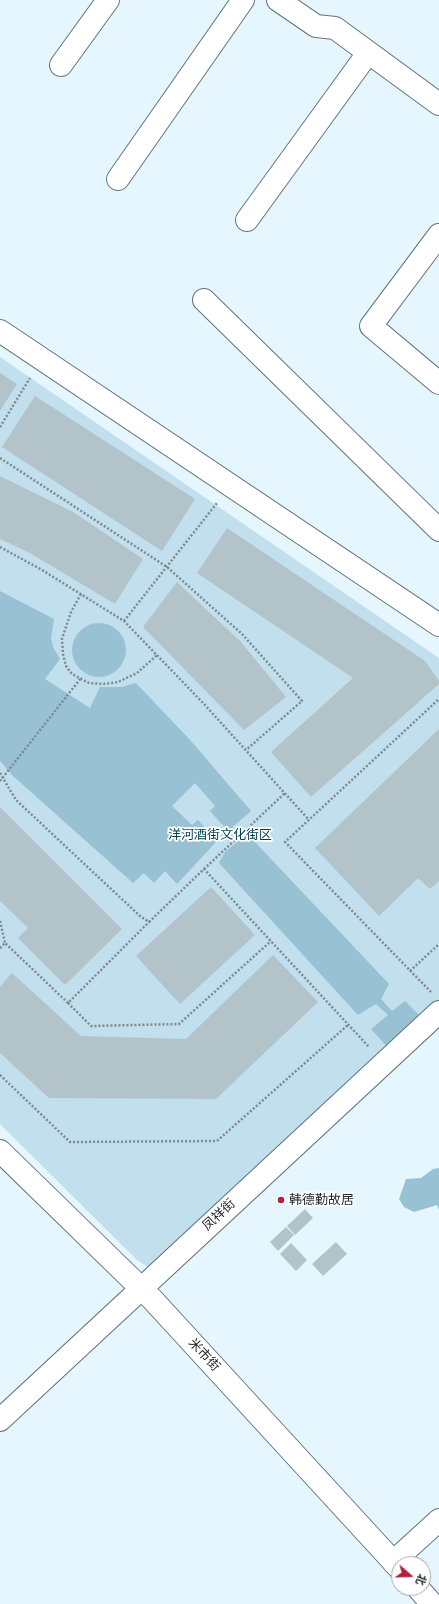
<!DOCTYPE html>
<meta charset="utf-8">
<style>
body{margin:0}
#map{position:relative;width:439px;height:1604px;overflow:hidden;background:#e5f6fe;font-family:"IBM Plex Sans","Noto Sans SC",sans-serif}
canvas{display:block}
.north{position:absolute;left:391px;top:1556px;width:40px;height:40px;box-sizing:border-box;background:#fff;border:1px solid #a5a7a9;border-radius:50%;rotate:110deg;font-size:11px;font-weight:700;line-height:16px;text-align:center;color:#1e2427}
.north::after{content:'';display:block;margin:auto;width:14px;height:18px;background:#b21f3b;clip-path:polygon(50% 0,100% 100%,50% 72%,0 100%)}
</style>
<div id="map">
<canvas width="439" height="1604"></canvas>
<div class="north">北</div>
</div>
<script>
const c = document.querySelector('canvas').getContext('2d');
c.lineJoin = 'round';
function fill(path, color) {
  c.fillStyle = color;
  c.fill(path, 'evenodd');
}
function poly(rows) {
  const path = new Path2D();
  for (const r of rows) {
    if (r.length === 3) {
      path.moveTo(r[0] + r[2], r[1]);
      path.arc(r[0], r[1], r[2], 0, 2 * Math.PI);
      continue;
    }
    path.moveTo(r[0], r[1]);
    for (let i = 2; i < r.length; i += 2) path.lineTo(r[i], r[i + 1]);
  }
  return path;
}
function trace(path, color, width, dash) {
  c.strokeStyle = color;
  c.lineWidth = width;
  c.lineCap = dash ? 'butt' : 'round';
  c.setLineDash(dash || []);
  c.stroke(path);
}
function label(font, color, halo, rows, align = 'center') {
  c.font = font + ' "IBM Plex Sans","Noto Sans SC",sans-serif';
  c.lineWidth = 3.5;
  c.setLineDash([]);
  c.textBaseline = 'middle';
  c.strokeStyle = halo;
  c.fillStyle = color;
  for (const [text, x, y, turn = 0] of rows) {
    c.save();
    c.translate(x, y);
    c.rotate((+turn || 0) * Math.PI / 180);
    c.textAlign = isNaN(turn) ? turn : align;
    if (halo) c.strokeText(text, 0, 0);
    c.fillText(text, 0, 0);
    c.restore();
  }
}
const green = poly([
 [0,357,439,658,439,1012,161,1275,137,1260,0,1124]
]);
const water = poly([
 [0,591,54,619,51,638,53,647,60,659,45,679,90,708,100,687,122,687,136,683,191,741,251,811,228,831,210,811,215,806,195,783,172,806,192,825,198,820,217,841,177,884,165,871,154,883,144,873,133,883,13,776,0,761],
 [99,650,27],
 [243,837,253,840,389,984,381,999,392,1011,405,1001,425,1021,392,1052,371,1029,388,1015,376,1004,358,1015,219,863,225,852],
 [439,1168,439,1210,437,1205,414,1212,404,1207,399,1199,406,1179,421,1178,433,1169]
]);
const building = poly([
 [0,373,17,384,0,411],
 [35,396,195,499,162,551,2,447],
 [0,476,73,512,143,559,115,604,30,553,0,539],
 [227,528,425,661,439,681,439,684,311,797,271,752,353,678,197,573],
 [177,582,241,642,286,697,244,730,143,627],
 [439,729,439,881,430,889,418,878,379,916,315,848],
 [0,807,122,929,65,985,18,938,28,928,0,901],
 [211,887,255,935,180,1004,136,956],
 [273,955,318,1002,216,1099,49,1098,0,1053,0,987,12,973,81,1036,186,1039],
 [305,1209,313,1218,295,1235,287,1226],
 [286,1227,294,1235,278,1251,270,1242],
 [336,1242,347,1254,323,1276,312,1264],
 [291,1243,307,1260,296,1271,280,1254]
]);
const path = poly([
 [0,427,30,378],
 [0,458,167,567,242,634,302,701,246,750],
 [0,547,42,570,124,621,204,704,309,820],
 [81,594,71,612,62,639,63,654,66,666,72,674,89,683,103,684,118,682,137,673,157,655],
 [124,621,217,503],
 [0,773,16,800,140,916,149,922,204,869,369,1047],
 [0,781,81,678],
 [204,869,285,793],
 [0,921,5,943],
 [0,948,5,943,68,1003,149,922],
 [410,971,439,944],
 [431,992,285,842,439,699],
 [68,1003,91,1026,179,1024,271,941],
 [0,1075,70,1142,217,1141,349,1024]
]);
const minor = poly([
 [278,0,316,26,335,28,439,104],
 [61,65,108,0],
 [118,179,243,0],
 [247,220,368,53],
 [439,235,371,326,439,383],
 [204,300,439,530],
 [0,331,439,625],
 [0,1151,152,1299,399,1568],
 [0,1420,439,1012],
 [393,1562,439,1520],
 [418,1588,432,1604]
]);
const markers = [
 [281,1200,4,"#b21f3b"]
];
const parkNames = [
 ["洋河酒街文化街区",220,835]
];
const poiNames = [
 ["韩德勤故居",289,1200]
];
const streetNames = [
 ["凤祥街",219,1215,-43],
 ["米市街",204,1355,47]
];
fill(green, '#c2dfed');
fill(water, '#98c1d4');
fill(building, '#b3c3ca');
trace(minor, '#64737a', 24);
trace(path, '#7e898f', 2.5, [2, 2]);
trace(minor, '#fff', 22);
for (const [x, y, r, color] of markers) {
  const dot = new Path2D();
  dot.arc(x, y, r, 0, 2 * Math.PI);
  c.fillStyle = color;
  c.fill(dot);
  trace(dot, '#fff', 1.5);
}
label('13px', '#013d51', '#fff', parkNames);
label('13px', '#1e2427', '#fff', poiNames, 'left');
label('13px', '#1e2427', '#fff', streetNames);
</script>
